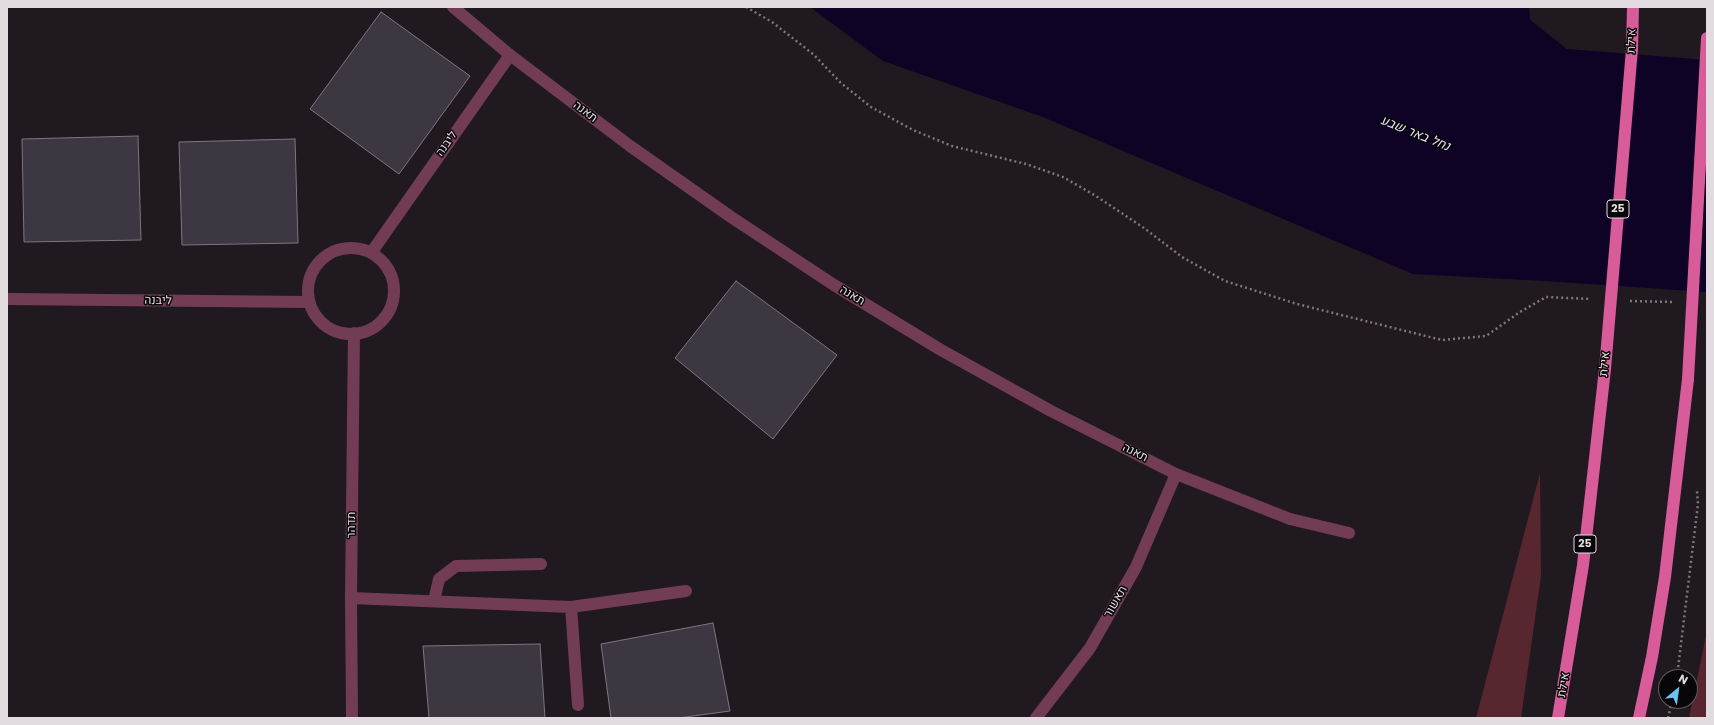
<!DOCTYPE html>
<meta charset="utf-8">
<style>
body{margin:0}
#map{position:relative;width:1714px;height:725px;overflow:hidden;background:#211920;font-family:Poppins,sans-serif}
canvas{display:block}
.frame{position:absolute;inset:0;border:8px solid #e2dce1;pointer-events:none}
.north{position:absolute;left:1658px;top:669px;width:40px;height:40px;box-sizing:border-box;background:#080608;border:1px solid #5f5c5f;border-radius:50%;rotate:29deg;font-size:11px;font-weight:700;line-height:16px;text-align:center;color:#e2dce1}
.north::after{content:'';display:block;margin:auto;width:14px;height:18px;background:#6ec2f3;clip-path:polygon(50% 0,100% 100%,50% 72%,0 100%)}
</style>
<div id="map">
<canvas width="1714" height="725"></canvas>
<div class="frame"></div>
<div class="north">N</div>
</div>
<script>
const c = document.querySelector('canvas').getContext('2d');
c.lineJoin = 'round';
function fill(path, color) {
  c.fillStyle = color;
  c.fill(path, 'evenodd');
}
function poly(rows) {
  const path = new Path2D();
  for (const r of rows) {
    if (r.length === 3) {
      path.moveTo(r[0] + r[2], r[1]);
      path.arc(r[0], r[1], r[2], 0, 2 * Math.PI);
      continue;
    }
    path.moveTo(r[0], r[1]);
    for (let i = 2; i < r.length; i += 2) path.lineTo(r[i], r[i + 1]);
  }
  return path;
}
function trace(path, color, width, dash) {
  c.strokeStyle = color;
  c.lineWidth = width;
  c.lineCap = dash ? 'butt' : 'round';
  c.setLineDash(dash || []);
  c.stroke(path);
}
function label(font, color, halo, rows, align = 'center') {
  c.font = font + ' Poppins,Heebo,sans-serif';
  c.lineWidth = 3;
  c.setLineDash([]);
  c.textBaseline = 'middle';
  c.strokeStyle = halo;
  c.fillStyle = color;
  for (const [text, x, y, turn = 0] of rows) {
    c.save();
    c.translate(x, y);
    c.rotate((+turn || 0) * Math.PI / 180);
    c.textAlign = isNaN(turn) ? turn : align;
    if (halo) c.strokeText(text, 0, 0);
    c.fillText(text, 0, 0);
    c.restore();
  }
}
const green = poly([
 [1540,473,1541,576,1521,718,1476,718],
 [1707,631,1707,718,1689,718]
]);
const water = poly([
 [810,7,1529,7,1530,20,1567,49,1707,60,1707,292,1545,281,1413,274,1043,117,883,61]
]);
const building = poly([
 [381,12,470,76,399,174,310,109,381,12],
 [138,136,141,240,24,242,22,139,138,136],
 [295,139,298,243,182,245,179,142,295,139],
 [736,281,837,355,773,439,675,358,736,281],
 [713,623,730,711,678,718,611,718,601,644,713,623],
 [540,644,545,718,429,718,423,646,540,644]
]);
const path = poly([
 [746,7,772,22,813,54,841,83,871,107,913,130,952,146,1026,164,1063,177,1096,196,1144,228,1182,257,1225,281,1297,304,1442,340,1486,336,1520,312,1546,297,1591,299],
 [1630,301,1673,302],
 [1677,677,1698,504,1697,491],
 [1668,718,1672,701]
]);
const service = poly([
 [1290,519,1349,533],
 [351,598,571,607,686,591],
 [434,601,439,579,456,566,541,564],
 [571,607,578,705]
]);
const minor = poly([
 [510,55,630,146,731,217,834,285,941,350,1051,411,1176,474,1290,519],
 [1036,718,1090,648,1136,567,1176,474]
]);
const tertiary = poly([
 [351,291,43],
 [371,253,510,55,453,7],
 [7,299,309,302],
 [352,718,351,598,354,333]
]);
const trunk = poly([
 [1632,49,1633,7],
 [1558,718,1583,565,1605,369],
 [1639,718,1652,657,1665,577,1688,379]
]);
const trunkBridge = poly([
 [1605,369,1632,49],
 [1688,379,1707,38]
]);
const shields = [
 [1618,209,22],
 [1585,544,22]
];
const shieldNames = [
 ["25",1618,209],
 ["25",1585,544]
];
const streetNames = [
 ["אילת",1632,41,-88],
 ["תאנה",585,112,37],
 ["ליבנה",447,144,-55],
 ["תאנה",852,296,31],
 ["ליבנה",158,301,1],
 ["אילת",1605,364,-85],
 ["תאנה",1135,453,27],
 ["תדהר",352,525,-89],
 ["תאשור",1116,602,-60],
 ["אילת",1564,685,-81]
];
const waterNames = [
 ["נחל באר שבע",1415,134,22]
];
fill(green, '#57262f');
fill(water, '#0e0225');
fill(building, '#3d3741');
trace(building, '#7d7681', 1);
trace(path, '#7d767c', 2.5, [2, 3]);
trace(service, '#723c55', 12);
trace(minor, '#723c55', 12);
trace(tertiary, '#723c55', 12);
trace(trunk, '#d85c9a', 12);
trace(trunkBridge, '#d85c9a', 12);
for (const [x, y, w] of shields) {
  const box = new Path2D();
  box.roundRect(x - w / 2, y - 9, w, 18, 3);
  c.fillStyle = '#080608';
  c.fill(box);
  trace(box, '#e2dce1', 1);
}
label('bold 11px', '#e2dce1', null, shieldNames);
label('12px', '#e2dce1', '#080608', streetNames);
label('italic 13px', '#e3dff6', '#080608', waterNames);
</script>
